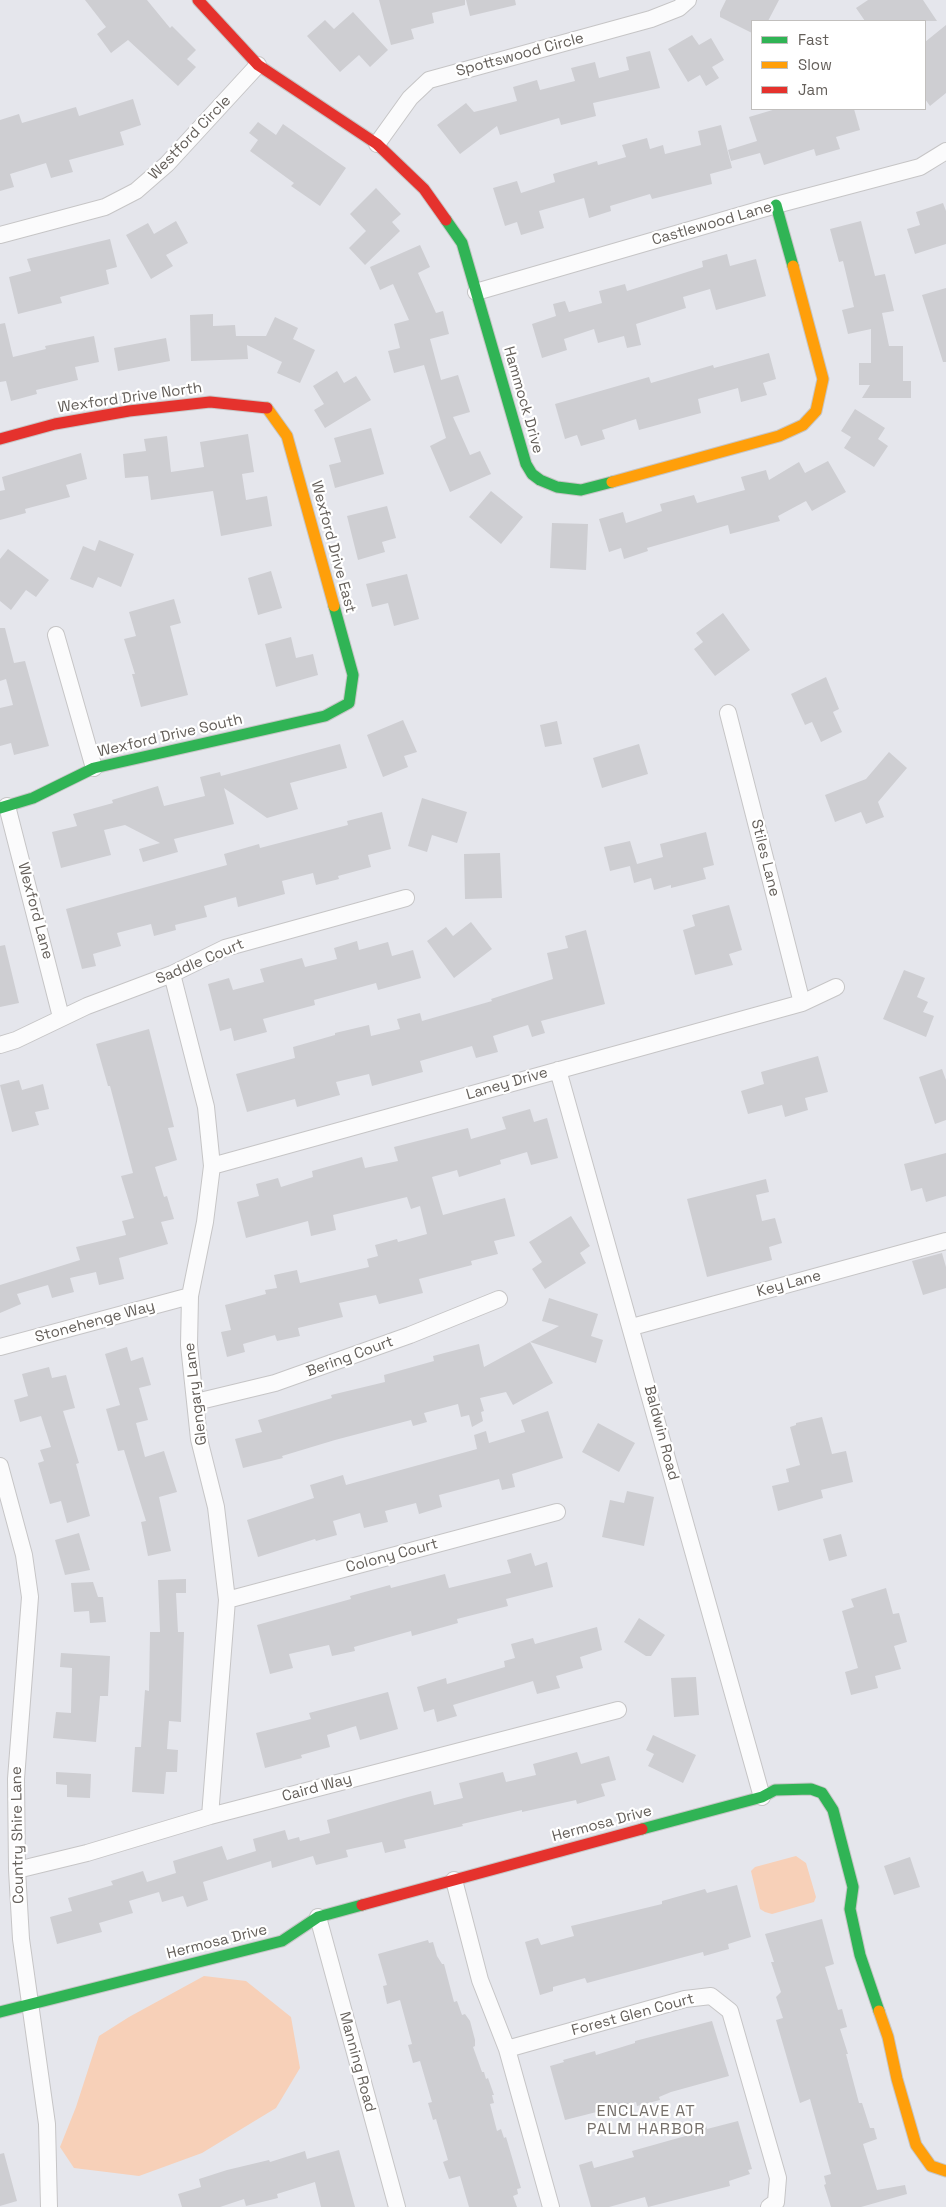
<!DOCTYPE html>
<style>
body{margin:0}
#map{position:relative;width:946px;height:2207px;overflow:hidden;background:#e5e6ec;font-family:"Space Grotesk",sans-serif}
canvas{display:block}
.legend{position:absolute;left:751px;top:20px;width:175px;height:90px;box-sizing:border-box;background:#fff;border:1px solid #c1bfbd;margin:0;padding:6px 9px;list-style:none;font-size:15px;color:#645f5a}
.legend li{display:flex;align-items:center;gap:10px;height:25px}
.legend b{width:25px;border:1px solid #c1bfbd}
</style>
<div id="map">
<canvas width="946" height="2207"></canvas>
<ul class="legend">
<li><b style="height:6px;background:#30b455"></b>Fast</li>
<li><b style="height:6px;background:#ff9f0a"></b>Slow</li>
<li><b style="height:6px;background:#e5322d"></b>Jam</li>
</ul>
</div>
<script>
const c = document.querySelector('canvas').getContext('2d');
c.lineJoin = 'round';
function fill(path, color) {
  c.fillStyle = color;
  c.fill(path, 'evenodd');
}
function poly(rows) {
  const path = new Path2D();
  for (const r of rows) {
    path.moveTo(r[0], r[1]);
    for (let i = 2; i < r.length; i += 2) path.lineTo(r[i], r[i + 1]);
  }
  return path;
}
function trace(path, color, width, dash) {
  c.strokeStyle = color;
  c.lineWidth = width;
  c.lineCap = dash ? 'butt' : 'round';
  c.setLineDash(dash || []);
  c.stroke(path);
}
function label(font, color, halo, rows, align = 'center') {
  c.font = font + ' "Space Grotesk",sans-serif';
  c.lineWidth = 4.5;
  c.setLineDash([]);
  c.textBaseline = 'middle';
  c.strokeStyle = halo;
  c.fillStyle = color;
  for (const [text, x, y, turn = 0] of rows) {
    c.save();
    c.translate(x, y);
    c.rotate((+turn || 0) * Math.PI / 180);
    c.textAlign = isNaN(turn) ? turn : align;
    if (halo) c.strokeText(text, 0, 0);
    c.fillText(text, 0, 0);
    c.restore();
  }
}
const water = poly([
 [796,1856,806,1863,816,1897,814,1902,772,1914,765,1912,760,1909,751,1871,755,1867],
 [204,1976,246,1981,291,2017,300,2068,276,2108,202,2153,139,2176,74,2168,60,2147,76,2107,99,2036,129,2017]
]);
const building = poly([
 [85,0,147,0,170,28,172,26,196,50,187,59,196,67,178,86,128,40,111,53,97,34,106,27],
 [379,0,465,0,465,5,432,13,434,23,411,29,414,39,391,45],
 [466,0,515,0,516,5,470,16],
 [726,0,779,0,768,21,752,21,752,33,720,17,720,12],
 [868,0,923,0,937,21,865,21,856,8],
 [353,12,388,50,370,67,359,55,340,72,307,36,325,20,334,29],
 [946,25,946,93,930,106,925,99,925,42],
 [692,35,699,45,711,38,724,60,712,67,719,78,706,86,700,75,688,82,668,49],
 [650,51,660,88,593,103,596,116,561,125,559,118,500,135,497,126,460,154,437,125,466,103,474,112,517,101,513,87,537,80,540,90,575,81,571,68,595,62,599,78,629,70,626,57],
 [133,99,141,125,120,132,124,145,69,160,73,172,51,178,46,163,10,174,14,187,0,191,0,120,19,114,22,123,76,107,79,116],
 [776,109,854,109,860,130,836,137,840,149,816,156,814,149,764,165,760,153,731,161,728,150,757,141,749,117],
 [258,122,276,135,283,124,346,168,320,206,291,186,294,183,250,151,258,140,249,133],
 [721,125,732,168,710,174,712,184,652,199,650,194,610,206,611,211,589,218,584,198,539,211,544,228,521,235,517,222,505,226,493,188,517,181,521,193,555,182,553,174,597,161,598,165,626,157,622,145,647,138,650,149,663,145,665,154,701,145,698,131],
 [376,188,401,214,392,222,400,231,365,265,349,248,366,231,350,214],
 [943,203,946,211,946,244,915,254,907,229,920,225,916,212],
 [176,221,188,243,166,255,173,266,151,279,126,235,148,223,154,234],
 [861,221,875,276,885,274,894,311,882,313,889,346,903,346,903,381,911,381,911,398,862,398,870,385,859,385,859,363,871,363,871,329,848,334,842,310,854,307,843,261,839,262,830,229],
 [110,239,117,267,106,270,109,284,60,297,62,303,18,314,9,277,31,271,27,259],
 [420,245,430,267,418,273,436,313,443,311,449,334,430,339,441,380,458,375,470,412,453,417,470,455,480,451,491,474,450,492,430,446,446,438,424,365,394,373,388,351,400,348,394,324,409,320,393,284,380,290,370,267],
 [727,254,730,266,756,259,766,296,716,310,710,289,683,297,686,308,636,324,641,345,627,348,624,336,598,343,594,329,564,339,567,350,542,358,532,324,556,316,553,304,565,301,569,312,602,303,599,291,625,284,627,291,703,267,702,261],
 [946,288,946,362,943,362,922,295],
 [213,314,213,326,235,325,236,336,266,336,275,317,298,328,293,339,315,350,300,383,277,373,282,362,247,345,248,359,191,361,190,315],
 [5,323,13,357,46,349,45,346,94,336,99,362,75,367,78,380,36,390,37,394,11,401,6,381,0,382,0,324],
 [166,338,170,361,118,371,114,348],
 [769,353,776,379,763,383,767,395,741,402,738,388,698,399,701,413,639,430,636,419,602,430,605,439,581,446,577,435,565,439,555,404,649,377,651,383,713,365,714,368],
 [337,371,344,383,356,376,371,400,325,428,314,410,324,404,313,386],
 [855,409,885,428,878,439,888,446,874,467,844,448,851,437,841,431],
 [371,428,384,474,335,488,329,465,341,462,334,438],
 [248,434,254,472,242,474,246,500,267,496,272,526,221,536,213,491,151,500,148,476,125,478,123,454,146,451,144,439,167,436,171,472,204,467,200,442],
 [81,453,87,479,66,485,70,497,25,509,26,513,0,520,0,491,5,490,2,477],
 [828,461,846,492,812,511,806,501,778,516,780,521,730,534,728,525,647,548,648,551,624,559,621,548,609,552,599,519,623,512,626,523,662,511,660,504,694,495,697,503,745,490,741,477,766,470,769,480,799,462,805,473],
 [491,491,523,517,501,544,469,517],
 [387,506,396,538,382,542,385,552,358,560,347,516],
 [552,523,588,524,586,570,550,568],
 [99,540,134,554,121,587,98,577,93,588,70,579,83,546,95,551],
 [8,549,49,580,36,597,26,590,11,610,0,601,0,559],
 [271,571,282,608,258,615,248,578],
 [407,574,419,619,394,626,388,603,372,607,366,584],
 [174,599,181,623,170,626,188,695,141,707,132,674,135,674,124,639,136,636,129,612],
 [723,613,750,650,715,676,694,649,703,642,696,633],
 [0,628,5,628,14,663,25,661,49,746,14,755,11,743,0,746,0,708,13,705,6,679,0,681],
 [291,637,296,658,313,654,318,675,276,687,265,644],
 [826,677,839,709,833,712,842,732,821,742,812,722,805,725,791,694],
 [403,720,417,752,404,756,408,767,383,777,367,735],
 [557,721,562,744,545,747,540,725],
 [340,744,347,768,290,783,298,809,267,818,224,788,234,824,174,839,178,852,143,862,139,849,160,843,125,825,104,830,111,855,61,868,52,832,77,826,73,814,113,803,112,800,158,786,164,806,205,796,200,777,220,772,221,776],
 [639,744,648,774,602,788,593,758],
 [889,752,907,768,878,802,884,817,866,824,861,812,835,822,825,795,866,779],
 [422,798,467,812,457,843,432,835,427,852,408,846],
 [382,812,391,849,368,855,371,867,338,876,339,879,316,885,313,873,282,881,285,894,238,907,236,897,204,906,207,917,175,925,176,930,154,936,151,924,117,933,121,946,93,954,96,966,82,969,66,909,227,865,224,854,259,844,260,848,348,825,347,821],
 [706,832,714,865,703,868,706,879,671,888,671,885,654,890,651,878,634,883,630,866,610,871,604,847,630,841,637,864,663,857,660,844],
 [500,853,502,898,465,899,464,854],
 [729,905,742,950,729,954,733,965,695,975,683,930,695,926,692,915],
 [471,922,492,949,454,978,427,941,446,927,453,936],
 [586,930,605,1004,541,1021,545,1033,532,1037,528,1025,493,1036,498,1052,476,1058,472,1046,420,1061,423,1072,372,1086,369,1074,336,1082,340,1095,297,1107,295,1099,247,1112,236,1074,295,1058,293,1047,335,1035,335,1033,369,1025,371,1036,400,1029,397,1019,420,1013,422,1021,492,1001,491,999,553,979,547,953,568,948,565,936],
 [357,941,359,950,388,942,392,956,413,950,421,978,378,990,376,983,314,1000,315,1005,263,1019,267,1032,234,1041,231,1028,220,1031,208,984,229,978,233,990,264,982,260,969,302,958,305,967,337,959,334,948],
 [5,945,19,1003,0,1007,0,946],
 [904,970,925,978,917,997,928,1002,923,1012,934,1016,926,1037,883,1019],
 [149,1029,174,1127,168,1128,177,1160,155,1167,164,1197,167,1196,174,1219,161,1222,168,1244,119,1258,124,1279,99,1285,96,1272,70,1278,74,1292,52,1298,48,1285,17,1294,21,1304,0,1313,0,1285,80,1260,76,1247,126,1235,122,1221,134,1218,121,1176,133,1173,110,1086,108,1086,96,1044],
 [818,1056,828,1092,805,1098,808,1110,785,1117,782,1105,748,1114,741,1091,764,1084,761,1072],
 [942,1069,946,1080,946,1120,935,1124,919,1077],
 [19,1080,22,1090,43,1084,49,1109,35,1112,39,1125,12,1132,0,1085],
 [530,1109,534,1122,547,1118,558,1158,531,1165,527,1152,500,1160,501,1164,459,1177,457,1170,432,1177,443,1215,505,1198,515,1236,494,1241,498,1254,471,1261,472,1265,419,1279,423,1293,379,1304,376,1295,339,1303,343,1317,298,1328,300,1336,277,1341,275,1335,243,1344,245,1352,227,1357,221,1332,231,1330,225,1305,266,1294,265,1290,277,1288,274,1275,297,1270,300,1283,369,1267,367,1259,378,1256,375,1245,397,1239,398,1242,427,1234,420,1206,411,1209,407,1197,333,1215,336,1230,311,1236,308,1221,246,1238,237,1202,259,1196,256,1184,278,1178,281,1187,313,1177,312,1171,362,1157,365,1168,398,1161,394,1147,468,1128,471,1139,506,1129,502,1117],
 [946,1153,946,1196,926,1202,922,1188,911,1191,904,1164],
 [766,1179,769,1192,756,1195,762,1221,775,1218,782,1243,769,1247,772,1260,707,1277,687,1199],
 [571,1216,590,1246,580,1253,586,1263,545,1289,532,1269,542,1262,529,1242],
 [942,1253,946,1267,946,1288,923,1295,912,1261],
 [549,1298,598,1314,591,1336,603,1340,596,1363,530,1342,559,1326,542,1321],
 [530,1342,553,1383,513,1405,506,1392,480,1398,484,1411,481,1412,483,1421,472,1427,469,1415,461,1417,458,1404,424,1413,427,1422,413,1426,411,1420,335,1440,282,1456,283,1458,243,1468,235,1439,262,1432,258,1420,332,1398,331,1395,385,1382,384,1375,434,1361,433,1356,479,1344,484,1367],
 [127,1347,131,1361,143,1357,151,1385,139,1388,148,1420,136,1423,145,1457,164,1451,177,1492,159,1497,171,1551,148,1556,141,1522,146,1521,124,1450,118,1451,106,1409,120,1405,105,1354],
 [49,1367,52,1378,66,1375,75,1408,63,1411,79,1463,76,1464,90,1516,67,1523,61,1501,50,1504,38,1463,44,1461,40,1450,51,1447,41,1416,20,1422,14,1400,28,1396,22,1374],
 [548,1411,563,1458,512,1474,515,1487,502,1490,499,1479,473,1486,439,1495,442,1507,419,1514,416,1503,385,1511,388,1522,364,1528,360,1513,333,1521,337,1535,316,1541,315,1539,258,1557,247,1520,314,1498,310,1485,343,1475,346,1485,477,1449,474,1435,486,1431,489,1443,525,1432,521,1420],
 [822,1417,832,1454,846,1451,853,1482,821,1490,823,1498,778,1511,772,1486,789,1482,786,1469,800,1465,790,1427,796,1425,796,1423],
 [598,1423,635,1443,619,1472,582,1452],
 [627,1491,654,1497,644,1546,602,1537,610,1500,624,1503],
 [79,1533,90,1570,65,1575,55,1540],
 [841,1534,847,1556,829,1561,823,1539],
 [531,1553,535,1566,547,1562,553,1587,506,1599,508,1606,457,1619,458,1623,412,1636,411,1631,354,1647,355,1651,332,1656,329,1645,289,1654,293,1668,270,1674,257,1625,351,1599,350,1596,390,1585,391,1588,445,1574,449,1588,511,1573,507,1560],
 [186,1579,186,1593,176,1593,178,1632,184,1632,181,1722,169,1721,167,1749,178,1750,177,1772,166,1772,164,1794,132,1792,135,1747,141,1747,145,1690,149,1691,150,1632,160,1632,158,1580],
 [93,1582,98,1597,103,1597,106,1622,90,1623,89,1611,74,1612,71,1583],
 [886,1588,893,1614,899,1613,907,1642,894,1646,901,1669,875,1676,878,1688,851,1695,845,1672,858,1668,842,1611,854,1607,851,1599],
 [639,1618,665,1635,651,1656,646,1656,624,1642],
 [597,1627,602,1650,580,1657,583,1668,556,1676,560,1688,537,1694,533,1681,453,1705,457,1716,437,1722,434,1709,424,1712,417,1687,446,1678,447,1684,505,1667,504,1661,515,1658,511,1644,533,1638,535,1644],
 [61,1653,110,1656,108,1696,100,1696,96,1742,53,1738,56,1712,71,1713,72,1668,60,1667],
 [696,1677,699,1715,674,1717,671,1678],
 [388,1692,398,1729,360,1740,356,1726,327,1735,330,1747,301,1755,302,1758,265,1768,256,1733,311,1719,309,1713],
 [653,1735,696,1755,683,1783,648,1766,654,1754,646,1750],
 [577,1752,581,1764,609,1756,616,1780,601,1784,605,1796,577,1804,576,1800,522,1812,522,1810,462,1824,463,1826,404,1840,406,1848,385,1853,382,1842,346,1850,348,1857,316,1865,313,1856,272,1868,271,1861,203,1882,208,1900,187,1907,183,1896,162,1902,159,1892,129,1901,133,1913,99,1923,102,1932,57,1944,50,1917,72,1911,68,1898,113,1885,111,1881,143,1871,147,1882,176,1873,173,1861,222,1846,227,1860,256,1851,253,1839,285,1830,288,1840,299,1837,300,1841,330,1833,327,1820,408,1797,431,1791,434,1805,463,1798,459,1783,503,1772,506,1782,536,1775,533,1764],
 [56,1772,91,1774,90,1798,67,1797,67,1785,56,1784],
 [910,1857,920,1887,894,1895,884,1866],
 [737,1885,751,1937,728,1944,729,1949,704,1956,703,1952,587,1983,585,1978,553,1987,553,1991,540,1995,525,1942,538,1938,541,1945,574,1936,571,1926,662,1904,662,1901,705,1889,707,1893],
 [822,1919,834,1964,825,1967,838,2010,842,2009,847,2027,840,2029,848,2054,846,2054,859,2103,862,2103,870,2128,874,2128,877,2139,863,2144,877,2190,905,2185,907,2194,861,2207,831,2207,824,2185,826,2184,824,2176,831,2174,810,2099,800,2103,776,2020,783,2018,776,1997,781,1992,771,1962,774,1962,765,1934],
 [428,1940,429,1943,433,1942,437,1956,442,1964,444,1964,454,2002,457,2001,462,2015,465,2014,470,2021,475,2040,475,2046,473,2047,482,2072,484,2072,486,2079,488,2078,494,2095,492,2095,494,2103,490,2104,497,2131,501,2129,504,2138,506,2137,521,2188,517,2189,518,2194,513,2196,517,2207,469,2207,460,2176,449,2179,443,2162,448,2160,436,2119,433,2120,428,2103,432,2102,420,2061,413,2063,408,2045,412,2044,400,2000,387,2004,383,1986,387,1985,378,1954],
 [712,2021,729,2076,671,2092,659,2097,660,2100,637,2106,636,2102,565,2120,550,2066,564,2062,563,2060,595,2051,596,2055,635,2043,635,2041],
 [738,2121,752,2169,748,2170,750,2174,729,2181,730,2186,648,2207,645,2197,609,2207,591,2207,579,2165,592,2161,594,2168,634,2157,632,2151,689,2135,688,2130,706,2125,707,2129],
 [339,2150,355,2207,321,2207,315,2182,277,2194,278,2198,246,2206,244,2199,220,2207,182,2207,178,2194,201,2187,199,2179,227,2170,269,2160,270,2162,305,2151,307,2159],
 [4,2153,17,2201,0,2206,0,2154]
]);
const street = poly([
 [377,144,410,98,429,80,651,19,679,8,688,0],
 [0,235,105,207,136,191,167,164,258,65],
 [476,292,776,205,920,167,946,151],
 [56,635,94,768],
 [728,713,802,1003],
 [7,806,61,1017],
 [172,974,206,1107,212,1166,205,1222,190,1296,189,1345,199,1439,216,1507,227,1600,210,1816],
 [0,1045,16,1040,87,1006,172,974,225,948,406,898],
 [558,1070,762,1797],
 [212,1166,802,1003,836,987],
 [632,1327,946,1241],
 [0,1347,190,1296],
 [196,1402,275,1383,410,1335,499,1299],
 [0,1466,24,1555,30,1597,16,1779,17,1870,21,1939,47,2124,49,2207],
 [227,1600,557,1512],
 [17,1870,87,1853,210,1816,618,1710],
 [454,1880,480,1980,507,2049,551,2207],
 [318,1917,397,2207],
 [507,2049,685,1999,711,1996,730,2011,778,2178,776,2202,769,2207]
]);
const fast = poly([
 [776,205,793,266],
 [446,220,462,243,526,464,532,474,540,480,557,487,581,490,612,482],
 [0,808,33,798,94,768,325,716,349,703,353,675,334,606],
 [642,1829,762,1797,775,1790,811,1789,822,1793,833,1810,853,1887,850,1909,860,1955,879,2011],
 [0,2012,282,1941,318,1917,362,1905]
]);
const slow = poly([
 [267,408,287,436,334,606],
 [612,482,779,436,803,425,816,411,823,379,793,266],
 [879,2011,888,2037,897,2079,916,2145,931,2166,946,2171]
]);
const jam = poly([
 [198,0,258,65,377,144,424,189,446,220],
 [0,439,55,424,129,411,210,402,267,408],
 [362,1905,642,1829]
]);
const streetNames = [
 ["Spottswood Circle",520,55,-15],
 ["Westford Circle",190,138,-46],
 ["Castlewood Lane",712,224,-16],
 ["Wexford Drive North",130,398,-8],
 ["Hammock Drive",523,400,74],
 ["Wexford Drive East",333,547,75],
 ["Wexford Drive South",170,736,-13],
 ["Stiles Lane",765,858,76],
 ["Wexford Lane",35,911,75],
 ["Saddle Court",200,962,-23],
 ["Laney Drive",507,1084,-16],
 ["Key Lane",789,1284,-15],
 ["Stonehenge Way",95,1322,-15],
 ["Bering Court",350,1357,-20],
 ["Glengary Lane",196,1394,-97],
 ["Baldwin Road",661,1433,75],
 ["Colony Court",392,1556,-15],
 ["Caird Way",317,1788,-15],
 ["Hermosa Drive",602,1824,-15],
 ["Country Shire Lane",18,1835,-91],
 ["Hermosa Drive",217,1942,-14],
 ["Forest Glen Court",633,2015,-15],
 ["Manning Road",357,2062,75]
];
const neighbourhoodNames = [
 ["ENCLAVE AT",646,2112],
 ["PALM HARBOR",646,2130]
];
fill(water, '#f7d0b8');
fill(building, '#ceced2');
trace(street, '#c6c5c6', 18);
trace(fast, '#c6c5c5', 13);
trace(slow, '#c6c5c5', 13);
trace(jam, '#c6c5c5', 13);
trace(street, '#fbfbfc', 16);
trace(fast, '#30b455', 11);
trace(slow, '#ff9f0a', 11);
trace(jam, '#e5322d', 11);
label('15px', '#645f5a', '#fff', streetNames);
c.letterSpacing = '1px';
label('16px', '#76706b', '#fff', neighbourhoodNames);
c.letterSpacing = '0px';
</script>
